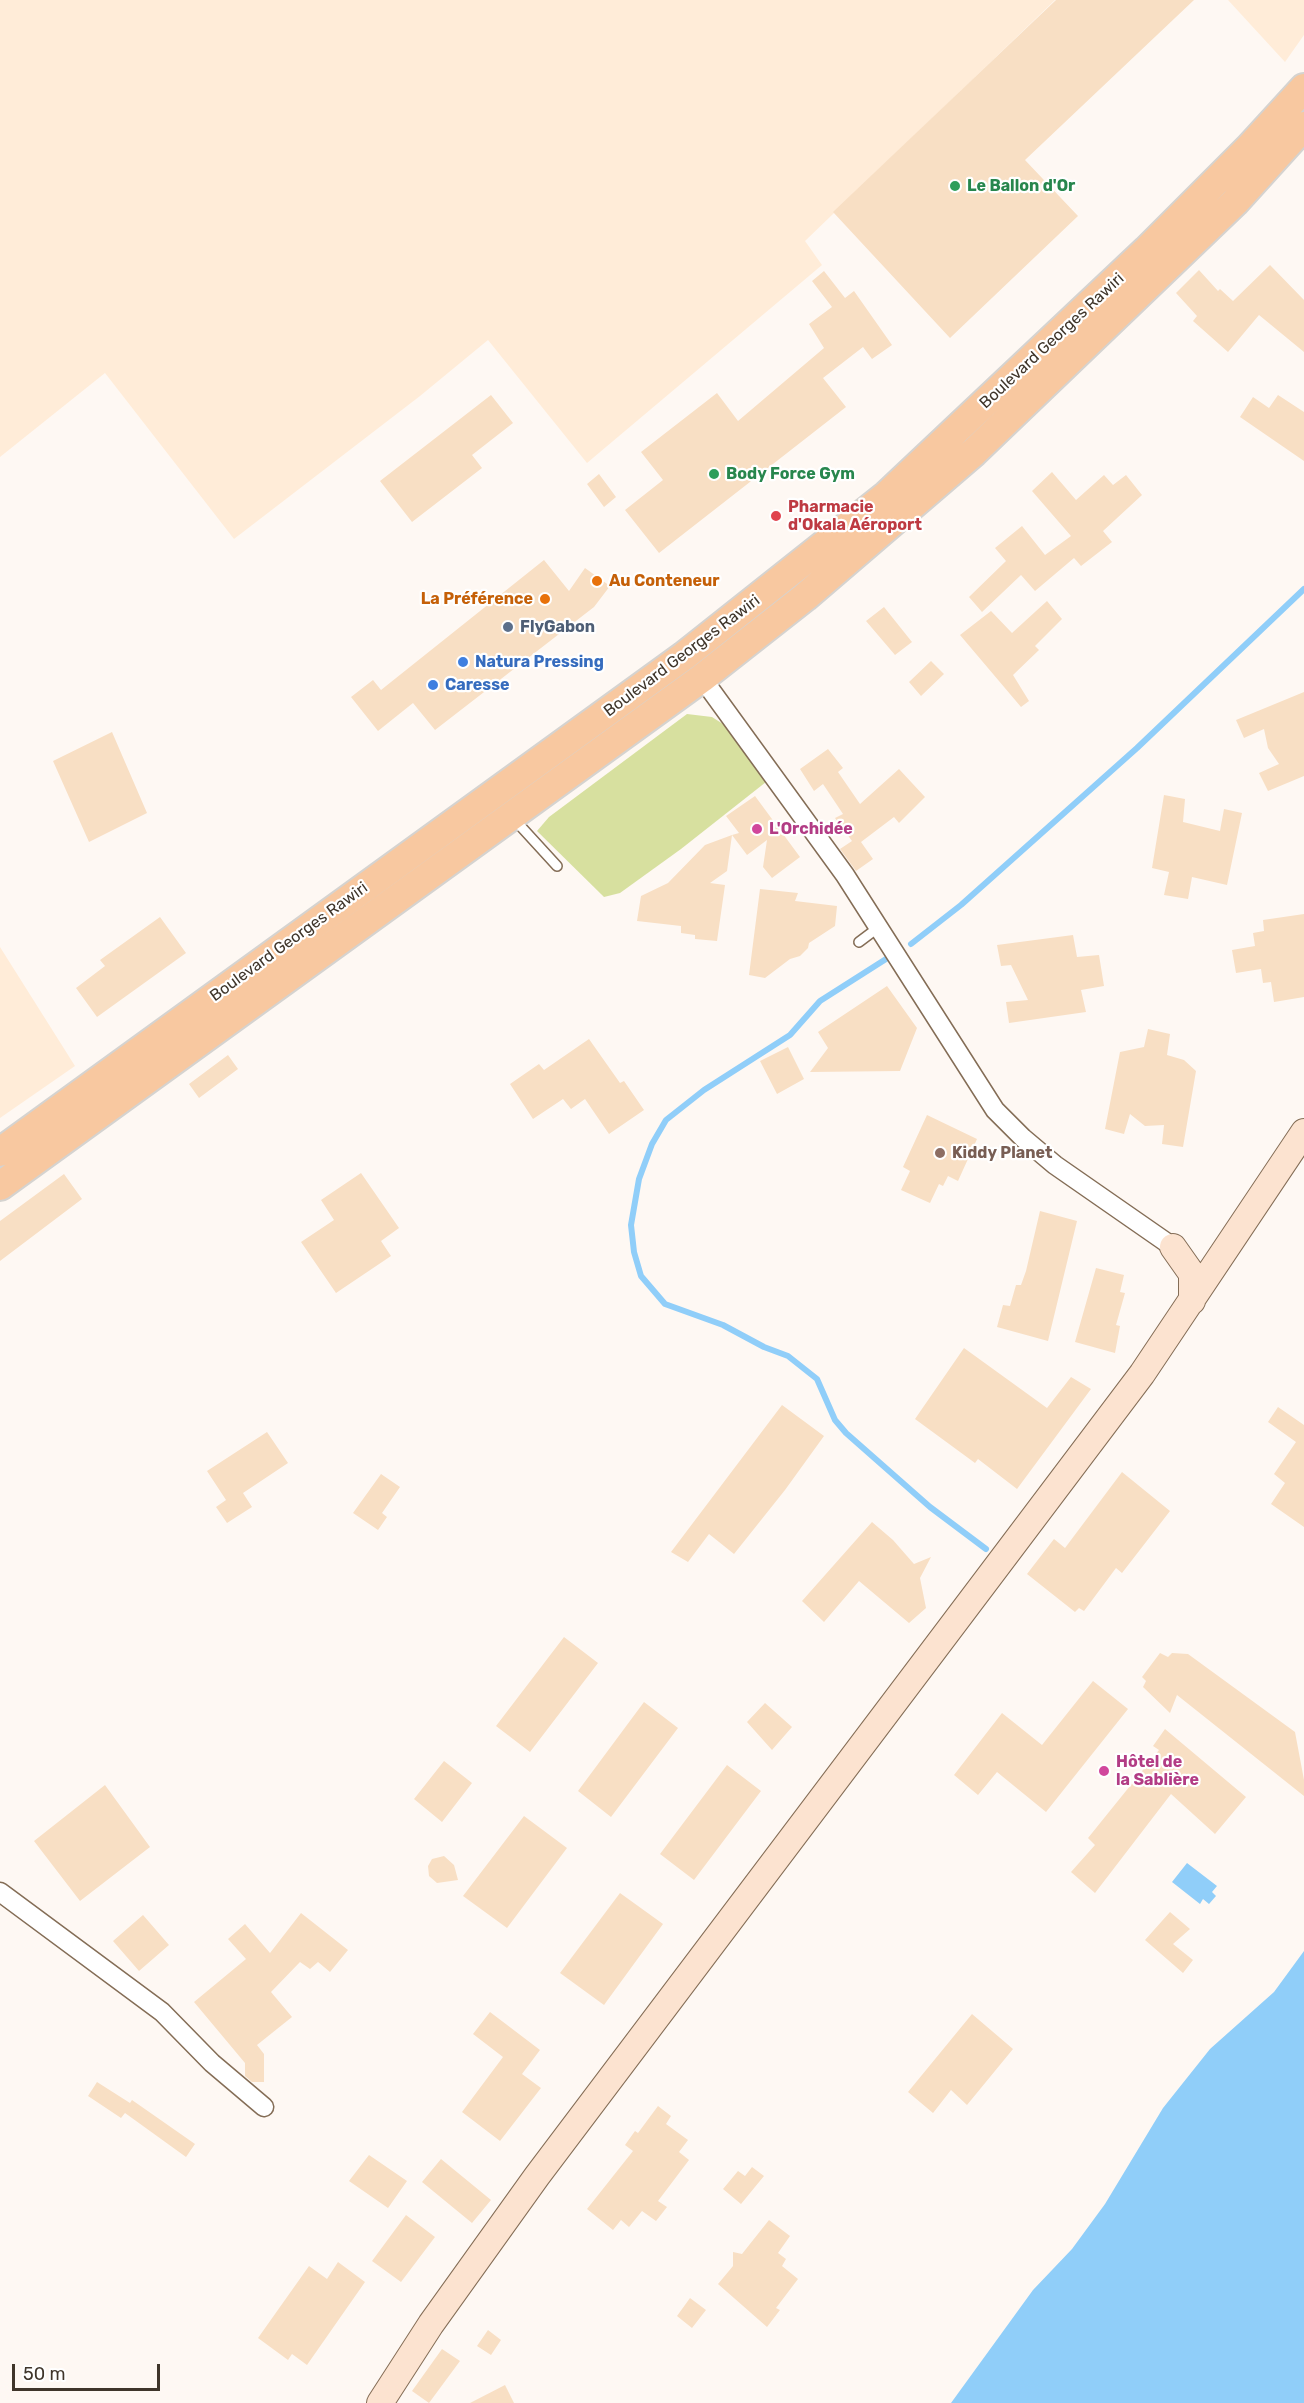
<!DOCTYPE html>
<meta charset="utf-8">
<style>
body{margin:0}
#map{position:relative;width:1304px;height:2403px;overflow:hidden;background:#fef8f3;font-family:Rubik,sans-serif}
canvas{display:block}
.scale{position:absolute;left:12px;top:2364px;width:148px;height:27px;box-sizing:border-box;border:3px solid #3f352a;border-top:0;padding-left:8px;font-size:18px;line-height:21px;white-space:nowrap;color:#3f352a;-webkit-text-stroke:4px #fff;paint-order:stroke}
</style>
<div id="map">
<canvas width="1304" height="2403"></canvas>
<div class="scale">50 m</div>
</div>
<script>
const c = document.querySelector('canvas').getContext('2d');
c.lineJoin = 'round';
function fill(path, color) {
  c.fillStyle = color;
  c.fill(path, 'evenodd');
}
function poly(rows) {
  const path = new Path2D();
  for (const r of rows) {
    path.moveTo(r[0], r[1]);
    for (let i = 2; i < r.length; i += 2) path.lineTo(r[i], r[i + 1]);
  }
  return path;
}
function trace(path, color, width, dash) {
  c.strokeStyle = color;
  c.lineWidth = width;
  c.lineCap = dash ? 'butt' : 'round';
  c.setLineDash(dash || []);
  c.stroke(path);
}
function label(font, color, halo, rows, align = 'center') {
  c.font = font + ' Rubik,sans-serif';
  c.lineWidth = 4.5;
  c.setLineDash([]);
  c.textBaseline = 'middle';
  c.strokeStyle = halo;
  c.fillStyle = color;
  for (const [text, x, y, turn = 0] of rows) {
    c.save();
    c.translate(x, y);
    c.rotate((+turn || 0) * Math.PI / 180);
    c.textAlign = isNaN(turn) ? turn : align;
    if (halo) c.strokeText(text, 0, 0);
    c.fillText(text, 0, 0);
    c.restore();
  }
}
const built = poly([
 [0,0,1055,0,805,241,822,265,587,463,488,340,420,396,234,539,105,373,0,457],
 [1228,0,1304,0,1304,35,1285,62],
 [0,947,75,1066,0,1118]
]);
const green = poly([
 [687,714,712,717,723,724,766,782,681,849,620,893,604,897,537,831,549,817]
]);
const water = poly([
 [1187,1863,1217,1886,1212,1892,1216,1896,1209,1904,1203,1899,1200,1904,1172,1882],
 [1304,1951,1304,2403,951,2403,1033,2290,1072,2249,1105,2204,1163,2108,1210,2049,1274,1992]
]);
const stream = poly([
 [911,944,961,905,1137,748,1304,589],
 [886,959,820,1001,790,1035,704,1090,666,1120,652,1144,639,1179,631,1225,634,1252,641,1276,665,1304,723,1325,764,1347,788,1356,817,1379,835,1420,846,1433,930,1507,986,1549]
]);
const building = poly([
 [1056,0,1194,0,1025,160,1078,216,950,338,833,212],
 [1270,265,1304,300,1304,352,1259,315,1228,352,1193,321,1197,316,1176,293,1199,270,1218,291,1220,289,1233,301],
 [824,271,845,298,854,291,892,345,872,359,863,347,823,378,846,407,659,553,625,510,663,480,641,452,717,393,738,421,824,348,809,324,832,307,812,281],
 [491,395,513,423,472,455,482,468,412,522,380,481],
 [1278,395,1304,412,1304,461,1240,417,1253,397,1269,408],
 [1052,472,1076,500,1104,475,1113,485,1126,475,1142,495,1103,531,1112,542,1081,566,1074,558,1035,591,1021,575,982,612,969,597,1006,561,995,548,1022,526,1045,555,1071,536,1032,491],
 [599,474,616,497,604,507,587,484],
 [544,560,569,591,585,568,610,586,594,607,435,730,413,703,378,731,351,697,373,680,381,690],
 [1047,601,1062,619,1035,646,1039,650,1013,675,1029,701,1021,707,960,635,991,611,1012,633],
 [884,607,912,642,895,655,866,621],
 [931,661,944,674,921,696,909,682],
 [1304,692,1304,776,1268,791,1259,773,1279,764,1268,748,1264,729,1244,738,1236,720],
 [112,732,147,813,89,842,53,761],
 [828,749,843,768,838,772,860,804,899,769,925,797,899,823,894,817,861,842,873,859,856,871,840,849,852,841,835,818,843,814,823,784,814,791,800,769],
 [1164,795,1185,799,1183,822,1220,831,1224,809,1242,813,1227,885,1192,877,1188,899,1164,895,1169,872,1152,868],
 [755,796,800,857,772,878,763,867,767,840,747,855,732,835,739,833,726,816],
 [732,835,727,871,710,883,725,885,717,941,695,939,695,935,681,933,681,926,637,921,641,896,668,883,705,845],
 [760,889,798,893,795,901,837,906,835,926,809,943,808,948,800,956,790,959,765,978,749,975],
 [1304,914,1304,997,1274,1002,1271,982,1263,983,1261,969,1236,973,1232,950,1255,946,1253,933,1264,931,1263,920],
 [160,917,186,953,97,1017,76,988,105,966,100,960],
 [1073,935,1077,957,1099,955,1104,986,1081,990,1086,1012,1009,1023,1006,1002,1028,1000,1011,965,1001,966,997,945],
 [887,986,917,1028,900,1071,810,1072,828,1048,818,1032],
 [1148,1029,1170,1034,1167,1055,1184,1060,1196,1071,1183,1147,1162,1144,1164,1125,1145,1126,1130,1114,1124,1134,1105,1129,1120,1052,1144,1047],
 [589,1039,620,1083,624,1081,644,1110,609,1134,585,1099,571,1109,563,1099,533,1119,510,1084,539,1064,544,1070],
 [788,1047,804,1079,777,1094,760,1061],
 [228,1055,238,1069,199,1098,189,1084],
 [927,1115,977,1139,958,1181,948,1176,943,1186,939,1184,930,1203,901,1190,910,1171,903,1167],
 [361,1173,399,1228,381,1241,391,1256,336,1293,301,1242,334,1220,321,1200],
 [64,1174,82,1199,0,1261,0,1221],
 [1040,1211,1077,1221,1048,1341,997,1327,1003,1305,1010,1306,1016,1285,1021,1285,1026,1271],
 [1096,1268,1124,1275,1120,1292,1125,1293,1116,1325,1120,1326,1115,1353,1075,1342],
 [964,1348,1047,1408,1071,1377,1091,1389,1017,1489,978,1459,975,1463,915,1419],
 [782,1405,824,1436,785,1490,734,1554,709,1534,688,1562,671,1552],
 [1278,1407,1304,1425,1304,1527,1271,1504,1285,1483,1274,1474,1296,1442,1268,1422],
 [267,1432,288,1463,243,1493,252,1507,227,1523,216,1507,226,1500,207,1471],
 [1122,1472,1170,1511,1122,1573,1116,1568,1084,1611,1079,1608,1075,1612,1027,1574,1054,1539,1065,1548],
 [381,1474,400,1487,382,1513,387,1517,378,1530,353,1513],
 [872,1522,893,1540,914,1564,931,1557,920,1578,926,1608,909,1623,859,1581,824,1622,802,1601],
 [564,1637,598,1663,530,1752,496,1726],
 [1160,1653,1168,1657,1172,1653,1188,1654,1295,1732,1304,1780,1304,1796,1177,1695,1170,1713,1143,1687,1146,1681,1142,1677],
 [1093,1681,1128,1709,1046,1812,997,1772,978,1795,954,1775,1002,1713,1042,1745],
 [644,1702,678,1728,611,1817,578,1791],
 [765,1703,792,1727,772,1750,747,1722],
 [1165,1729,1246,1797,1215,1834,1171,1794,1095,1893,1071,1872,1095,1845,1088,1838,1159,1750,1153,1746],
 [444,1761,472,1783,442,1822,414,1799],
 [727,1765,761,1791,694,1880,660,1854],
 [105,1785,150,1847,80,1901,34,1841],
 [524,1816,567,1848,507,1928,463,1896],
 [444,1856,454,1865,458,1880,437,1883,429,1876,428,1866,432,1859],
 [620,1893,663,1924,604,2005,560,1973],
 [1170,1912,1190,1929,1173,1944,1193,1960,1183,1973,1145,1940],
 [301,1913,348,1950,330,1972,318,1962,310,1969,300,1962,271,1992,292,2017,257,2045,264,2054,264,2082,252,2082,245,2076,245,2063,194,2002,246,1959,228,1939,245,1924,270,1953],
 [143,1915,169,1945,139,1971,113,1941],
 [490,2012,540,2050,522,2074,541,2088,500,2141,462,2112,503,2057,473,2034],
 [972,2014,1013,2049,967,2105,951,2090,933,2113,908,2092],
 [97,2082,130,2103,132,2100,195,2144,186,2157,125,2113,121,2118,88,2096],
 [658,2106,671,2116,666,2124,688,2140,679,2152,689,2160,658,2201,667,2207,656,2221,642,2211,629,2227,621,2220,613,2230,587,2209,633,2151,625,2145,635,2131,638,2133],
 [369,2155,407,2181,388,2208,349,2181],
 [441,2159,491,2200,472,2223,422,2182],
 [752,2167,764,2176,741,2204,723,2189,738,2171,745,2176],
 [406,2215,435,2237,401,2282,372,2261],
 [769,2220,790,2236,778,2253,786,2259,782,2266,798,2279,776,2308,780,2310,767,2327,718,2284,733,2266,733,2252,742,2254],
 [338,2262,365,2282,307,2365,292,2354,288,2360,258,2338,309,2266,327,2279],
 [690,2298,706,2310,692,2328,677,2316],
 [488,2330,501,2340,491,2355,477,2346],
 [442,2349,460,2361,429,2403,412,2391],
 [505,2385,514,2403,470,2403]
]);
const service = poly([
 [514,819,557,866],
 [859,942,879,927]
]);
const minor = poly([
 [702,678,845,875,995,1110,1023,1138,1055,1165,1173,1247],
 [0,1892,162,2012,212,2063,264,2107]
]);
const secondary = poly([
 [1173,1247,1192,1274,1192,1301],
 [380,2403,431,2324,537,2176,1142,1374,1304,1132]
]);
const primary = poly([
 [0,1152,684,656,887,495,1147,250,1250,147,1304,88],
 [0,1186,702,678,805,597,974,452,1235,202,1304,126]
]);
const markers = [
 [955,186,6,"#2e9e5b"],
 [714,474,6,"#2e9e5b"],
 [776,516,6,"#e0444e"],
 [597,581,6,"#e8710a"],
 [545,599,6,"#e8710a"],
 [508,627,6,"#5c6f8a"],
 [463,662,6,"#3f7fe0"],
 [433,685,6,"#3f7fe0"],
 [757,829,6,"#d1479c"],
 [940,1153,6,"#8d6e63"],
 [1104,1771,6,"#d1479c"]
];
const leisureNames = [
 ["Le Ballon d'Or",967,186],
 ["Body Force Gym",726,474]
];
const streetNames = [
 ["Boulevard Georges Rawiri",1052,341,-43],
 ["Boulevard Georges Rawiri",682,656,-37],
 ["Boulevard Georges Rawiri",289,942,-36]
];
const healthNames = [
 ["Pharmacie",788,507],
 ["d'Okala Aéroport",788,525]
];
const foodNames = [
 ["Au Conteneur",609,581],
 ["La Préférence",533,599,"right"]
];
const serviceNames = [
 ["FlyGabon",520,627]
];
const shopNames = [
 ["Natura Pressing",475,662],
 ["Caresse",445,685]
];
const hotelNames = [
 ["L'Orchidée",769,829],
 ["Hôtel de",1116,1762],
 ["la Sablière",1116,1780]
];
const educationNames = [
 ["Kiddy Planet",952,1153]
];
fill(built, '#ffecd8');
fill(green, '#d7e09f');
fill(water, '#90cef9');
trace(stream, '#90cef9', 6);
fill(building, '#f8dfc4');
trace(service, '#846d56', 12);
trace(minor, '#846d56', 21);
trace(secondary, '#846d56', 28);
trace(primary, '#d5d3d0', 32);
trace(service, '#fff', 9);
trace(minor, '#fff', 18);
trace(secondary, '#fce3d0', 26);
trace(primary, '#f8c8a0', 28);
for (const [x, y, r, color] of markers) {
  const dot = new Path2D();
  dot.arc(x, y, r, 0, 2 * Math.PI);
  c.fillStyle = color;
  c.fill(dot);
  trace(dot, '#fff', 2);
}
label('bold 16px', '#27864d', '#fff', leisureNames, 'left');
label('16px', '#3f352a', '#fff', streetNames);
label('bold 16px', '#be3a42', '#fff', healthNames, 'left');
label('bold 16px', '#c56008', '#fff', foodNames, 'left');
label('bold 16px', '#4e5e75', '#fff', serviceNames, 'left');
label('bold 16px', '#366cbe', '#fff', shopNames, 'left');
label('bold 16px', '#b23c85', '#fff', hotelNames, 'left');
label('bold 16px', '#785e54', '#fff', educationNames, 'left');
</script>
